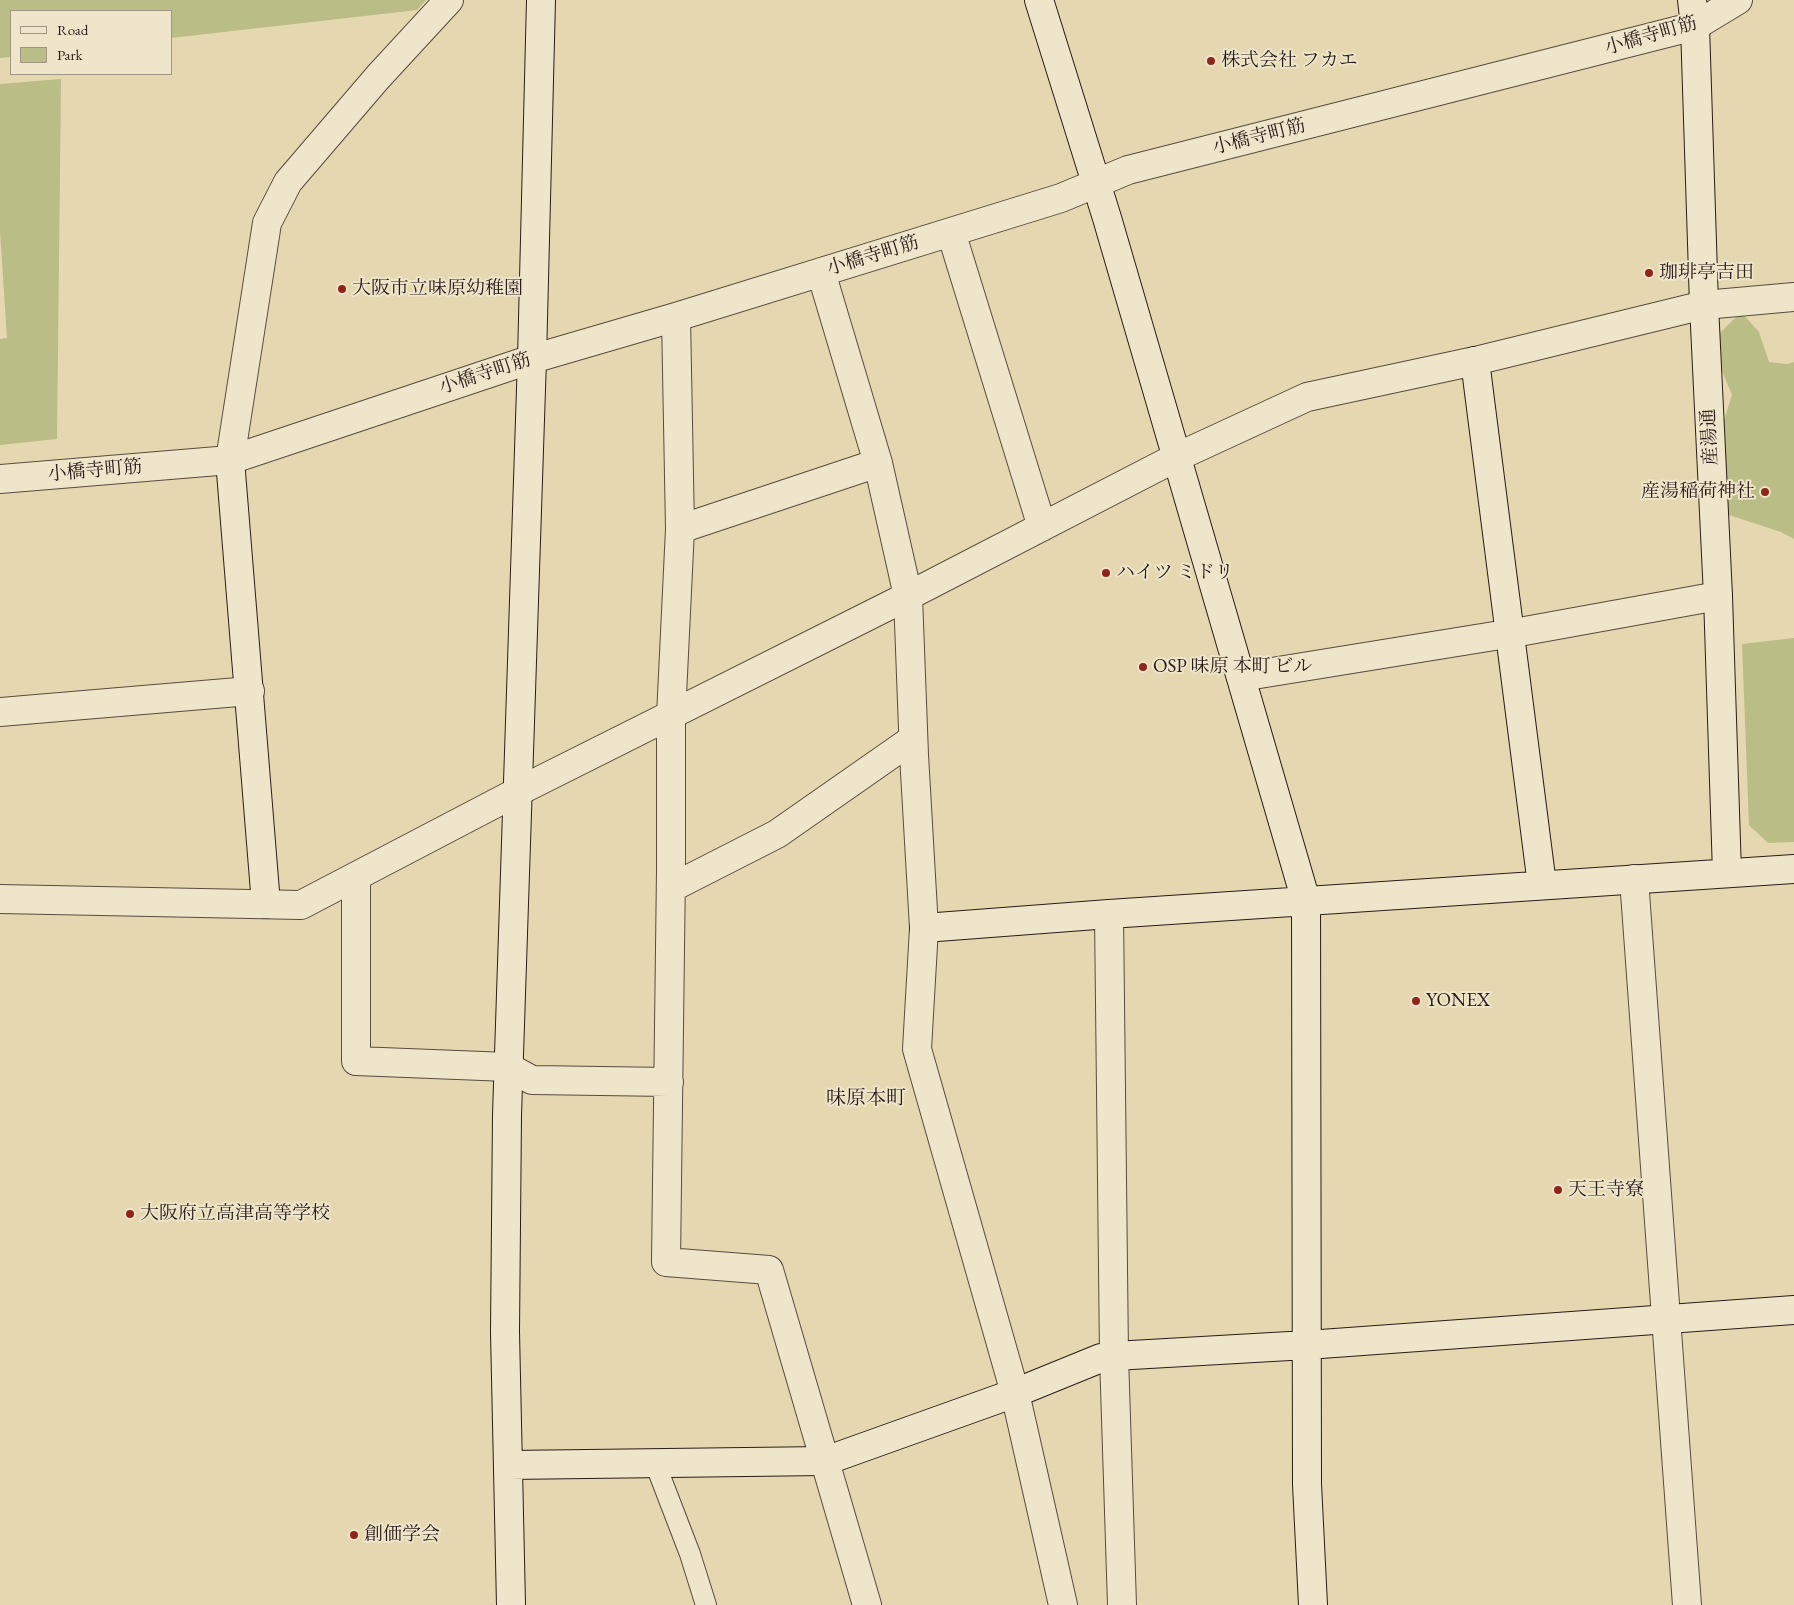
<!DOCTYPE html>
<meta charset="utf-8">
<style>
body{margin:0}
#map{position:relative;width:1794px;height:1605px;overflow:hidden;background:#e5d7af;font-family:"EB Garamond",serif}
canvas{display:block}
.legend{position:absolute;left:10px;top:10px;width:162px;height:65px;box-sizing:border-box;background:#eee5cb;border:1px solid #a09583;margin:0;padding:6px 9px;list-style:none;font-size:15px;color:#2a1c18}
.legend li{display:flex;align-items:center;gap:10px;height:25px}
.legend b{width:25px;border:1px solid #a09583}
</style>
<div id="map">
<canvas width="1794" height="1605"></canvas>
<ul class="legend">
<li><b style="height:6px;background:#eee5cb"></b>Road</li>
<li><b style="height:14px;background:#bbbd86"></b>Park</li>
</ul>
</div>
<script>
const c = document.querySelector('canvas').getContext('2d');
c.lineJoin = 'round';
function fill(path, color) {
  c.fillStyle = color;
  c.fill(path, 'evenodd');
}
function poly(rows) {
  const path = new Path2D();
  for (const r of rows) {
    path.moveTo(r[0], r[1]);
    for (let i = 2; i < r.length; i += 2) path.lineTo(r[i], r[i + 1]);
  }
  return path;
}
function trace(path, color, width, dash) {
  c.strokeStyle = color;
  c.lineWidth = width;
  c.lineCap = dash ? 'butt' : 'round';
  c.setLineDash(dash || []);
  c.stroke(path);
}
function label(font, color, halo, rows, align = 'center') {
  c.font = font + ' "EB Garamond","Noto Serif JP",serif';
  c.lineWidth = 4;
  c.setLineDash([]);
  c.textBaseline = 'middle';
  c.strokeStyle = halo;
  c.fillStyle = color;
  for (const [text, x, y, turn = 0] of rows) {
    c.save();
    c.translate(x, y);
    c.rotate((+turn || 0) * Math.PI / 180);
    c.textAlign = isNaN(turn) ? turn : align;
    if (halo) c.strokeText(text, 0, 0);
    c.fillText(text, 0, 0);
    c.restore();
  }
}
const green = poly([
 [0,0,426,0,417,10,171,38,171,11,11,11,11,57,0,58],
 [61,79,57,439,0,445,0,339,7,338,0,231,0,84],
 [1741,312,1759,332,1769,362,1787,364,1794,362,1794,539,1781,532,1726,514,1711,461,1732,395,1721,368,1718,335],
 [1794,638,1794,842,1768,843,1749,825,1742,644]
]);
const lane = poly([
 [655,1463,690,1554,706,1605]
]);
const street = poly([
 [951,232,1042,527],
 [821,272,878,463,908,596,914,755,924,928,917,1049,1015,1393,1063,1605],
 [676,317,680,529,671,716,671,870,666,1262,769,1270,867,1605],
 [230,460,267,223,288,182,378,77,449,0],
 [0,479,230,460,532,359,676,317,1061,198,1128,170,1695,26,1738,0],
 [680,529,878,463],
 [1241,677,1519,632,1718,596],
 [0,712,250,691],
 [356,877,356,1061,508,1067,532,1080,669,1082],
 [1634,879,1687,1605],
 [671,888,777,834,913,739],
 [0,899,301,905,517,792,908,596,1177,457,1307,397,1475,361,1704,305,1794,297],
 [1109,914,1114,1356,1122,1605]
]);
const secondary = poly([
 [1039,0,1107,218,1306,901,1307,1484,1313,1605],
 [1692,0,1695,26,1704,305,1718,596,1727,873],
 [1475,361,1542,885],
 [230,460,266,904],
 [924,928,1109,914,1794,869],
 [508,1465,825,1461,1015,1393,1101,1358,1114,1356,1307,1345,1794,1310],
 [511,1605,505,1332,507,1115,532,359,541,0]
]);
const markers = [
 [1211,61,5,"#8f2418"],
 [1649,273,5,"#8f2418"],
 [342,289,5,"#8f2418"],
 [1765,492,5,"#8f2418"],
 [1106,573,5,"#8f2418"],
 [1143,667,5,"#8f2418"],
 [1416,1001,5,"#8f2418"],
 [1558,1190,5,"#8f2418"],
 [130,1214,5,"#8f2418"],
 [354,1535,5,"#8f2418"]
];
const streetNames = [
 ["小橋寺町筋",1651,36,-16],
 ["小橋寺町筋",1259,137,-14],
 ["小橋寺町筋",873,256,-17],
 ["小橋寺町筋",485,374,-18],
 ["産湯通",1710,437,-93],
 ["小橋寺町筋",95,471,-5]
];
const poiNames = [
 ["株式会社 フカエ",1221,61],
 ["珈琲亭吉田",1659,273],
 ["大阪市立味原幼稚園",352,289],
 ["産湯稲荷神社",1755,492,"right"],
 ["ハイツ ミドリ",1116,573],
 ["OSP 味原 本町 ビル",1153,667],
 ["YONEX",1426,1001],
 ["天王寺寮",1568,1190],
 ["大阪府立高津高等学校",140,1214],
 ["創価学会",364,1535]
];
const neighbourhoodNames = [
 ["味原本町",866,1099]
];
fill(green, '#bbbd86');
trace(lane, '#594b3e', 22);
trace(street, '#594b3e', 30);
trace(secondary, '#2a1c18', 30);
trace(lane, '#eee5cb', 20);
trace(street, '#eee5cb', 28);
trace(secondary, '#eee5cb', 28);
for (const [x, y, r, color] of markers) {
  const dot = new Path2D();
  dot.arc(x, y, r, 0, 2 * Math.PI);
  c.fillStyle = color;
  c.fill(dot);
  trace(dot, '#eee5cb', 2);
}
label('19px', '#2a1c18', '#eee5cb', streetNames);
label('19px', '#2a1c18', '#eee5cb', poiNames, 'left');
label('20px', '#2a1c18', '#eee5cb', neighbourhoodNames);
</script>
